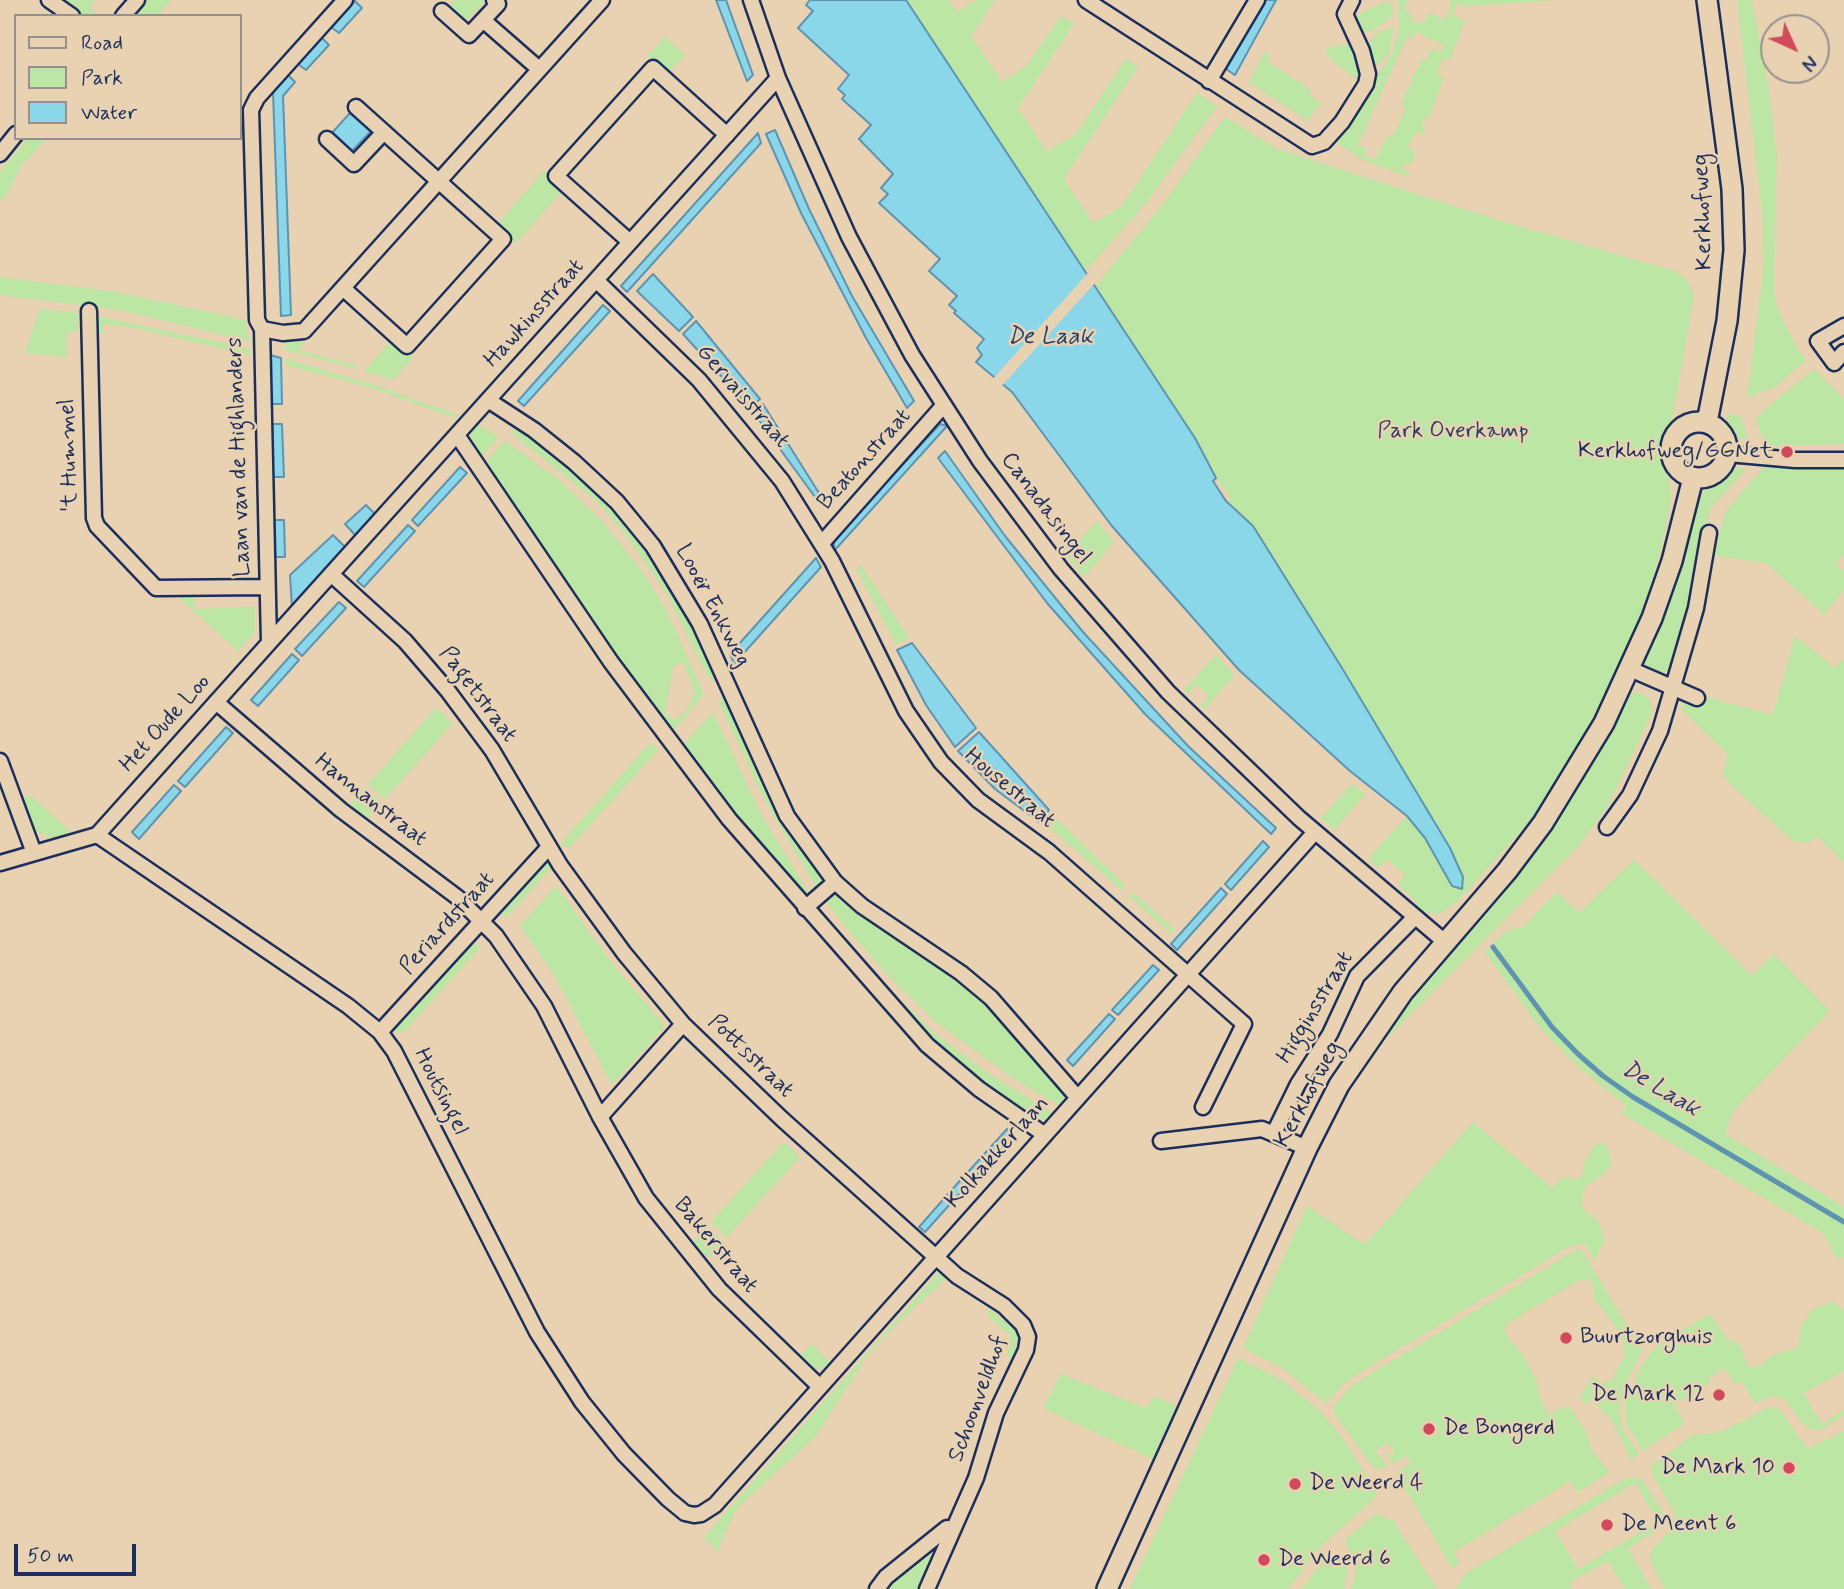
<!DOCTYPE html>
<meta charset="utf-8">
<style>
body{margin:0}
#map{position:relative;width:1844px;height:1589px;overflow:hidden;background:#e8d2b1;font-family:Mynerve,sans-serif}
canvas{display:block}
.legend{position:absolute;left:14px;top:14px;width:228px;height:126px;box-sizing:border-box;background:#e8d2b1;border:2px solid #969190;margin:0;padding:9px 12px;list-style:none;font-size:21px;color:#1b2f5e}
.legend li{display:flex;align-items:center;gap:14px;height:35px}
.legend b{width:35px;border:2px solid #969190}
.north{position:absolute;left:1760px;top:14px;width:70px;height:70px;box-sizing:border-box;background:#e8d2b1;border:2px solid #969190;border-radius:50%;rotate:135deg;font-size:19px;font-weight:700;line-height:28px;text-align:center;color:#1b2f5e}
.north::after{content:'';display:block;margin:auto;width:24px;height:32px;background:#d1495b;clip-path:polygon(50% 0,100% 100%,50% 72%,0 100%)}
.scale{position:absolute;left:14px;top:1544px;width:122px;height:32px;box-sizing:border-box;border:4px solid #1b2f5e;border-top:0;padding-left:9px;font-size:21px;line-height:24px;white-space:nowrap;color:#1b2f5e;-webkit-text-stroke:5px #e8d2b1;paint-order:stroke}
</style>
<div id="map">
<canvas width="1844" height="1589"></canvas>
<ul class="legend">
<li><b style="height:9px;background:#e8d2b1"></b>Road</li>
<li><b style="height:19px;background:#bbe6a3"></b>Park</li>
<li><b style="height:19px;background:#8ad7ea"></b>Water</li>
</ul>
<div class="north">N</div>
<div class="scale">50 m</div>
</div>
<script>
const c = document.querySelector('canvas').getContext('2d');
c.lineJoin = 'round';
function fill(path, color) {
  c.fillStyle = color;
  c.fill(path, 'evenodd');
}
function poly(rows) {
  const path = new Path2D();
  for (const r of rows) {
    if (r.length === 3) {
      path.moveTo(r[0] + r[2], r[1]);
      path.arc(r[0], r[1], r[2], 0, 2 * Math.PI);
      continue;
    }
    path.moveTo(r[0], r[1]);
    for (let i = 2; i < r.length; i += 2) path.lineTo(r[i], r[i + 1]);
  }
  return path;
}
function trace(path, color, width, dash) {
  c.strokeStyle = color;
  c.lineWidth = width;
  c.lineCap = dash ? 'butt' : 'round';
  c.setLineDash(dash || []);
  c.stroke(path);
}
function label(font, color, halo, rows, align = 'center') {
  c.font = font + ' Mynerve,sans-serif';
  c.lineWidth = 5;
  c.setLineDash([]);
  c.textBaseline = 'middle';
  c.strokeStyle = halo;
  c.fillStyle = color;
  for (const [text, x, y, turn = 0] of rows) {
    c.save();
    c.translate(x, y);
    c.rotate((+turn || 0) * Math.PI / 180);
    c.textAlign = isNaN(turn) ? turn : align;
    if (halo) c.strokeText(text, 0, 0);
    c.fillText(text, 0, 0);
    c.restore();
  }
}
const green = poly([
 [58,0,95,0,89,7,98,16,85,16],
 [148,0,171,0,157,16,134,16],
 [455,0,484,0,485,1,465,22,448,7],
 [906,0,949,0,957,12,977,0,995,0,971,36,1002,82,1026,66,1061,16,1074,24,1018,108,1047,152,1076,134,1126,59,1138,66,1064,179,1093,223,1121,207,1197,93,1217,106,1147,202,1084,273],
 [1398,0,1409,0,1404,10,1412,15,1413,23,1424,22,1430,12,1444,20,1450,11,1450,0,1559,0,1469,6,1457,3,1453,16,1465,20,1450,59,1442,59,1437,75,1444,78,1429,118,1425,117,1422,128,1425,129,1424,134,1416,132,1407,147,1416,152,1412,164,1403,164,1402,169,1410,172,1407,176,1360,159,1332,139,1393,53,1399,29],
 [1417,32,1444,45,1440,52,1432,49,1426,61,1422,59,1401,104,1406,107,1393,137,1387,136,1376,159,1364,156,1366,148,1358,145,1407,37,1411,38],
 [1737,0,1752,0,1769,90,1777,155,1774,292,1779,312,1796,346,1806,360,1775,387,1747,398,1764,264,1763,221],
 [1386,1,1392,3,1393,15,1376,29,1365,33,1361,31,1356,18,1359,14],
 [1394,27,1389,55,1375,66,1367,43,1380,32],
 [665,37,685,55,666,75,647,57],
 [1349,44,1361,72,1356,79,1329,57,1326,51,1327,47],
 [1265,51,1271,55,1267,61,1311,90,1309,95,1321,103,1310,116,1313,118,1308,121,1249,82],
 [1225,117,1277,149,1501,221,1675,271,1688,281,1694,295,1665,460,1671,493,1666,528,1649,593,1623,663,1592,727,1537,813,1458,901,1439,914,1424,912,1416,906,1415,899,1397,885,1405,875,1387,859,1378,868,1368,859,1407,816,1425,838,1452,886,1342,668,1253,526,1228,500,1231,497,1216,478,1195,438,1115,315,1094,288,1164,203],
 [28,138,47,138,22,165,4,200,0,198,0,172],
 [544,171,564,189,516,243,496,225],
 [0,277,117,292,245,320,250,341,119,310,0,295],
 [40,309,78,313,78,331,66,332,67,357,25,353],
 [97,316,250,349,250,355,124,326,104,324,104,334,98,334],
 [308,337,298,350,359,366,357,369,286,350,285,338],
 [393,339,413,357,393,380,364,371],
 [286,359,372,384,458,415,455,418,372,388,286,365],
 [1814,369,1844,399,1844,444,1766,446,1755,418],
 [1727,413,1741,417,1748,437,1743,440,1731,435,1726,425],
 [477,424,499,437,480,458,470,440,470,434],
 [517,426,576,469,636,530,685,606,720,679,709,678,666,593,624,532,593,498,511,433],
 [505,441,557,478,602,521,644,574,666,610,704,694,671,734,635,689,484,464],
 [681,662,685,666,695,692,686,712,674,720,666,714,666,706,673,667],
 [1844,466,1844,555,1836,564,1844,571,1844,590,1824,614,1766,563,1714,556,1725,512,1764,467],
 [1734,468,1747,468,1710,509,1696,587,1677,664,1665,672,1648,669,1643,662,1664,613,1697,502,1711,482],
 [1097,521,1114,542,1084,577,1066,555],
 [861,565,909,638,896,645,856,568],
 [178,597,194,597,195,609,255,607,255,632,238,651],
 [1795,636,1835,668,1844,659,1844,862,1818,837,1807,843,1793,841,1729,783,1723,773,1728,754,1681,709,1688,692,1773,715],
 [1216,655,1234,675,1204,710,1200,706,1209,696,1197,684,1187,694,1184,690],
 [724,691,791,832,821,872,821,881,816,887,764,799,721,707,720,698],
 [1633,693,1642,693,1650,700,1653,711,1608,806,1576,849,1384,1041,1364,1071,1359,1067,1392,1023,1513,882,1621,705],
 [436,708,453,723,385,799,368,784],
 [713,712,760,812,808,892,796,890,790,884,680,748],
 [651,742,658,750,570,847,563,847,561,843],
 [1352,784,1366,794,1334,830,1321,818],
 [365,787,382,803,368,818,350,804],
 [31,796,72,833,54,838,37,832,20,799],
 [1052,814,1126,886,1122,890,1045,824],
 [1634,860,1752,976,1774,954,1830,1011,1734,1110,1725,1134,1844,1207,1844,1258,1836,1258,1823,1233,1621,1113,1627,1106,1583,1071,1540,1028,1485,952,1504,932,1524,926,1557,892,1579,913],
 [550,863,551,868,507,917,498,912,542,864],
 [556,886,615,967,665,1026,612,1085,554,975,520,926],
 [1133,892,1175,930,1171,934,1164,927,1129,896],
 [832,895,841,895,936,961,992,1006,1067,1096,1065,1102,1061,1106,1014,1079,935,1021,893,981,844,925,825,900],
 [820,909,868,967,934,1033,991,1075,1054,1114,1044,1120,1026,1114,972,1077,935,1045,819,912],
 [473,941,480,948,404,1032,396,1033,396,1024,401,1017],
 [1473,1122,1552,1188,1562,1178,1577,1179,1583,1176,1585,1161,1595,1145,1601,1143,1607,1146,1611,1163,1606,1172,1586,1186,1581,1202,1584,1210,1598,1221,1602,1230,1604,1241,1595,1261,1585,1244,1572,1245,1349,1379,1326,1403,1282,1368,1243,1348,1307,1206,1365,1245],
 [784,1142,800,1157,727,1237,711,1222],
 [708,1226,724,1241,709,1258,692,1243],
 [1578,1249,1583,1252,1642,1350,1623,1390,1619,1410,1623,1430,1639,1454,1631,1460,1612,1420,1595,1404,1600,1385,1607,1380,1613,1382,1616,1370,1625,1358,1624,1346,1617,1328,1594,1299,1592,1283,1590,1279,1578,1281,1508,1323,1505,1329,1508,1338,1524,1356,1537,1381,1539,1397,1549,1415,1565,1406,1571,1408,1586,1432,1592,1451,1610,1472,1577,1492,1570,1481,1454,1552,1460,1563,1452,1568,1396,1473,1411,1463,1407,1456,1392,1463,1388,1456,1395,1452,1388,1442,1375,1451,1388,1465,1380,1470,1374,1468,1335,1415,1333,1407,1354,1384],
 [939,1272,948,1277,903,1318,869,1354,815,1437,736,1509,717,1552,704,1537],
 [1834,1302,1844,1310,1844,1371,1803,1393,1822,1424,1844,1410,1844,1415,1821,1430,1813,1430,1804,1425,1784,1399,1771,1396,1755,1403,1742,1382,1734,1383,1725,1368,1708,1378,1710,1383,1674,1404,1685,1423,1643,1451,1626,1423,1625,1403,1644,1361,1657,1346,1710,1314,1727,1339,1740,1345,1749,1367,1761,1366,1769,1357,1799,1347,1800,1330,1812,1309],
 [988,1308,1009,1325,1014,1325,1019,1342,1015,1361,1006,1355,1011,1345,1010,1335,987,1315],
 [811,1344,830,1362,825,1367,816,1369,800,1357],
 [1238,1358,1283,1381,1321,1412,1344,1440,1376,1490,1377,1496,1322,1545,1288,1589,1130,1589],
 [1061,1374,1146,1408,1154,1396,1179,1407,1155,1460,1043,1408],
 [1592,1376,1600,1380,1593,1400,1586,1404,1580,1397],
 [1769,1407,1780,1410,1808,1449,1844,1431,1844,1589,1665,1589,1649,1559,1653,1548,1673,1529,1676,1515,1652,1474,1652,1465,1693,1435,1721,1432],
 [1634,1477,1642,1480,1663,1512,1664,1519,1661,1526,1635,1483,1555,1531,1578,1569,1653,1525,1656,1530,1628,1549,1652,1589,1625,1589,1608,1561,1569,1583,1572,1589,1455,1589,1465,1574,1623,1480],
 [1376,1514,1393,1520,1437,1589,1351,1589,1356,1569,1345,1540],
 [931,1552,934,1554,919,1589,888,1589,893,1580],
 [1335,1554,1342,1557,1348,1570,1344,1589,1301,1589,1328,1556]
]);
const water = poly([
 [716,0,726,0,753,75,747,81,716,0],
 [810,0,906,0,1195,438,1216,478,1213,481,1226,501,1253,526,1342,668,1450,848,1463,877,1462,889,1452,886,1425,838,1407,816,1350,771,1239,670,1111,525,1012,392,976,362,982,355,977,348,984,339,954,313,956,311,949,305,957,296,929,271,940,259,879,203,888,194,881,188,893,174,859,139,871,125,842,99,845,95,838,89,849,75,798,28,813,11,806,5,810,0],
 [1265,0,1276,0,1235,75,1226,69,1265,0],
 [355,1,362,8,339,33,331,27,355,1],
 [322,38,329,45,306,70,298,64,322,38],
 [288,75,295,82,283,96,291,315,281,316,273,92,288,75],
 [350,113,371,131,351,152,331,134,350,113],
 [775,130,809,209,852,296,914,401,907,408,866,338,801,213,766,134,775,130],
 [758,133,761,143,627,292,621,286,758,133],
 [653,274,693,317,679,331,637,291,653,274],
 [603,305,610,311,524,406,518,401,603,305],
 [696,321,760,399,750,408,683,334,696,321],
 [270,355,281,358,282,404,271,404,270,355],
 [763,404,819,493,815,497,753,412,763,404],
 [271,424,282,424,284,477,273,477,271,424],
 [940,424,947,426,834,551,834,539,940,424],
 [945,451,1005,536,1083,632,1188,746,1276,828,1271,834,1145,714,1047,603,938,458,945,451],
 [460,467,467,473,418,526,412,520,460,467],
 [366,505,376,515,356,536,345,524,366,505],
 [273,520,284,520,285,557,273,557,273,520],
 [408,525,415,531,364,587,357,581,408,525],
 [333,535,346,548,292,608,290,575,333,535],
 [816,558,821,567,734,664,730,654,816,558],
 [339,602,346,608,302,656,295,649,339,602],
 [912,643,976,728,955,747,926,705,897,650,912,643],
 [292,654,299,660,258,706,251,700,292,654],
 [226,727,233,733,185,787,178,781,226,727],
 [979,732,1049,810,1039,822,995,789,958,751,979,732],
 [174,785,181,791,139,839,132,832,174,785],
 [1263,841,1269,847,1231,890,1225,884,1263,841],
 [1221,888,1227,894,1177,950,1171,944,1221,888],
 [1153,965,1159,970,1118,1015,1112,1010,1153,965],
 [1109,1014,1115,1019,1073,1066,1067,1060,1109,1014],
 [1007,1129,1014,1134,974,1178,968,1172,1007,1129],
 [964,1176,970,1182,925,1232,919,1227,964,1176]
]);
const pier = poly([
 [1088,273,1095,283,1000,388,991,381]
]);
const stream = poly([
 [1493,947,1552,1027,1578,1054,1603,1076,1633,1097,1844,1222]
]);
const street = poly([
 [49,0,72,16],
 [345,0,257,98,251,110,257,320,262,329,269,643,778,78],
 [751,0,778,78,849,237,912,355,980,461,1061,569,1168,692,1299,818,1445,942],
 [1086,0,1312,146,1324,142,1342,122,1366,84,1368,74,1362,51,1345,14,1352,0],
 [442,11,469,35,498,4,494,0],
 [123,16,137,0],
 [483,20,539,69],
 [1209,81,1257,0],
 [327,139,354,164,384,132],
 [0,154,16,134],
 [630,242,556,176,653,68,727,135],
 [596,280,699,380,782,481,832,561,906,711,941,762,978,800,1049,852,1244,1024,1203,1107],
 [344,289,407,346,503,239,356,107],
 [89,311,94,518,97,526,156,588,267,587],
 [1844,326,1818,341,1834,363,1844,352],
 [262,329,283,333,304,331,602,0],
 [488,400,534,430,574,462,617,502,653,546,700,624,787,816,835,882,862,906,961,973,991,998,1078,1098],
 [457,435,611,662,729,819,927,1045,979,1089,1045,1135],
 [1728,454,1795,460,1844,460],
 [822,543,943,406],
 [331,574,405,641,448,691,492,750,560,865,624,953,683,1024,782,1119,957,1276,1004,1306,1023,1325,1028,1337,1026,1350,996,1413,976,1478,927,1589],
 [1630,669,1697,698],
 [216,702,341,810,457,897,496,936,544,1006,600,1117,646,1198,719,1289,819,1386],
 [0,761,34,853],
 [1607,827,1630,795,1660,731,1696,608,1709,533],
 [97,835,269,643],
 [0,863,97,835,348,1006,380,1032,394,1051,537,1332,582,1402,624,1454,668,1499,685,1513,694,1515,701,1514,715,1505,1315,832],
 [805,908,835,882],
 [380,1032,549,847],
 [600,1117,683,1024],
 [1274,1133,1298,1084,1330,1034,1357,976,1414,918],
 [1161,1141,1262,1129,1307,1148],
 [877,1589,886,1577,947,1528]
]);
const secondary = poly([
 [1707,0,1732,189,1734,250,1727,321,1707,422],
 [1699,450,28],
 [1107,1589,1307,1148,1339,1085,1403,992,1507,871,1543,823,1604,723,1652,618,1672,561,1693,478]
]);
const markers = [
 [1787,452,7,"#d1495b"],
 [1566,1338,7,"#d1495b"],
 [1719,1395,7,"#d1495b"],
 [1429,1429,7,"#d1495b"],
 [1789,1468,7,"#d1495b"],
 [1295,1484,7,"#d1495b"],
 [1607,1525,7,"#d1495b"],
 [1264,1560,7,"#d1495b"]
];
const streetNames = [
 ["Kerkhofweg",1704,212,-92],
 ["Hawkinsstraat",535,314,-48],
 ["Gervaisstraat",742,397,49],
 ["'t Hummel",70,455,-92],
 ["Laan van de Highlanders",240,457,-92],
 ["Beatonstraat",865,460,-48],
 ["Canadasingel",1045,509,53],
 ["Looër Enkweg",712,606,62],
 ["Pagetstraat",477,695,53],
 ["Het Oude Loo",166,724,-48],
 ["Housestraat",1009,789,40],
 ["Hannanstraat",370,801,38],
 ["Periardstraat",448,924,-48],
 ["Higginsstraat",1316,1008,-59],
 ["Pottsstraat",750,1057,44],
 ["Houtsingel",440,1092,63],
 ["Kerkhofweg",1309,1095,-62],
 ["Kolkakkerlaan",998,1153,-48],
 ["Bakerstraat",715,1246,50],
 ["Schoonveldhof",979,1399,-70]
];
const parkNames = [
 ["Park Overkamp",1453,432]
];
const poiNames = [
 ["Kerkhofweg/GGNet",1773,452,"right"],
 ["Buurtzorghuis",1580,1338],
 ["De Mark 12",1705,1395,"right"],
 ["De Bongerd",1443,1429],
 ["De Mark 10",1775,1468,"right"],
 ["De Weerd 4",1309,1484],
 ["De Meent 6",1621,1525],
 ["De Weerd 6",1278,1560]
];
const waterNames = [
 ["De Laak",1050,338],
 ["De Laak",1660,1090,31]
];
fill(green, '#bbe6a3');
fill(water, '#8ad7ea');
trace(water, '#5e94b2', 2);
fill(pier, '#e8d2b1');
trace(stream, '#5e94b2', 5);
trace(street, '#1b2f5e', 19);
trace(secondary, '#1b2f5e', 24);
trace(street, '#e8d2b1', 14);
trace(secondary, '#e8d2b1', 19);
for (const [x, y, r, color] of markers) {
  const dot = new Path2D();
  dot.arc(x, y, r, 0, 2 * Math.PI);
  c.fillStyle = color;
  c.fill(dot);
  trace(dot, '#e8d2b1', 2.5);
}
label('23px', '#1b2f5e', '#e8d2b1', streetNames);
label('23px', '#2b4165', '#e8d2b1', parkNames);
label('23px', '#1b2f5e', '#e8d2b1', poiNames, 'left');
label('italic 24px', '#26406c', '#e8d2b1', waterNames);
</script>
